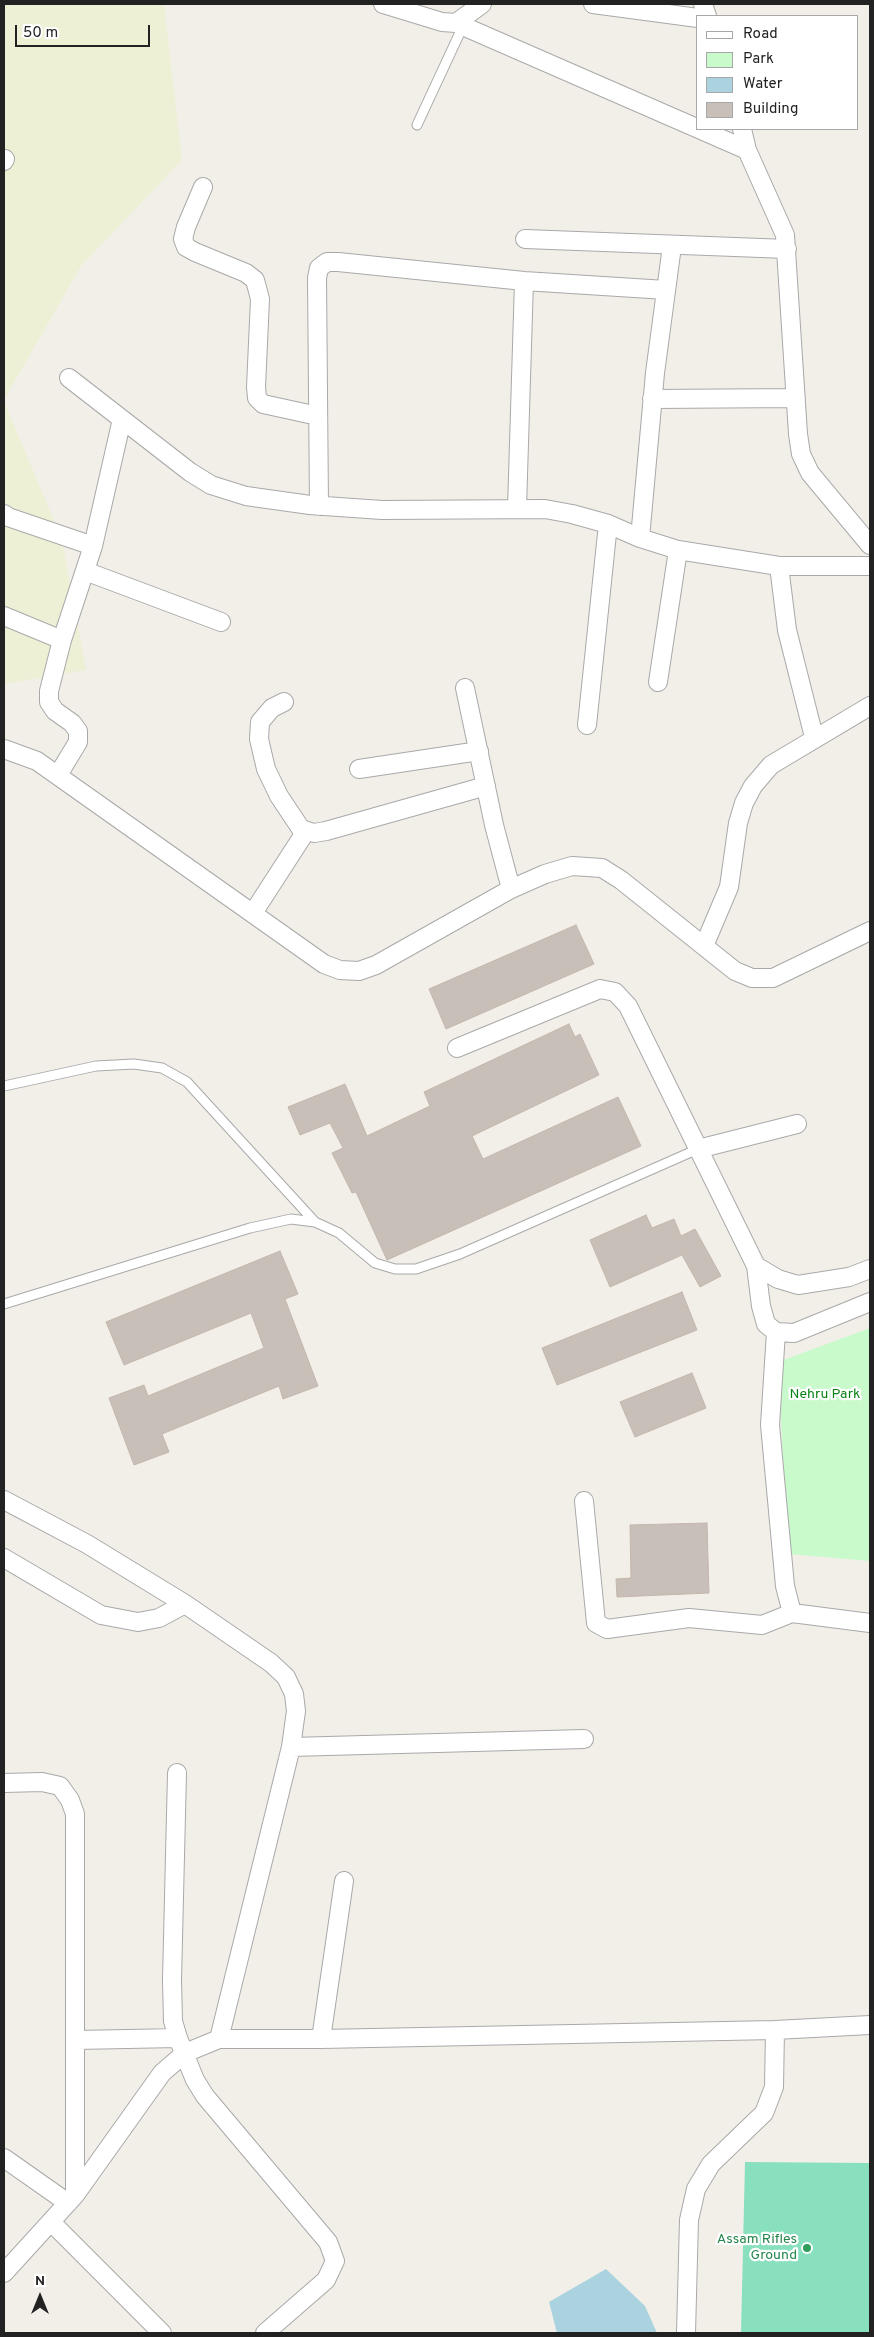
<!DOCTYPE html>
<style>
body{margin:0}
#map{position:relative;width:874px;height:2337px;overflow:hidden;background:#f2efe9;font-family:Overpass,sans-serif}
canvas{display:block}
.frame{position:absolute;inset:0;border:5px solid #222;pointer-events:none}
.legend{position:absolute;left:696px;top:15px;width:162px;height:115px;box-sizing:border-box;background:#fff;border:1px solid #a7a7a7;margin:0;padding:6px 9px;list-style:none;font-size:15px;color:#222}
.legend li{display:flex;align-items:center;gap:10px;height:25px}
.legend b{width:25px;border:1px solid #a7a7a7}
.north{position:absolute;left:15px;top:2272px;width:50px;height:50px;-webkit-text-stroke:4px #fff;paint-order:stroke;rotate:0deg;font-size:14px;font-weight:700;line-height:20px;text-align:center;color:#222}
.north::after{content:'';display:block;margin:auto;width:18px;height:22px;background:#222;clip-path:polygon(50% 0,100% 100%,50% 72%,0 100%)}
.scale{position:absolute;left:15px;top:25px;width:135px;height:22px;box-sizing:border-box;border:2px solid #222;border-top:0;padding-left:6px;font-size:15px;line-height:18px;white-space:nowrap;color:#222;-webkit-text-stroke:4px #fff;paint-order:stroke}
</style>
<div id="map">
<canvas width="874" height="2337"></canvas>
<div class="frame"></div>
<ul class="legend">
<li><b style="height:6px;background:#fff"></b>Road</li>
<li><b style="height:14px;background:#c8facc"></b>Park</li>
<li><b style="height:14px;background:#aad3df"></b>Water</li>
<li><b style="height:14px;background:#c7bfb8"></b>Building</li>
</ul>
<div class="north">N</div>
<div class="scale">50 m</div>
</div>
<script>
const c = document.querySelector('canvas').getContext('2d');
c.lineJoin = 'round';
function fill(path, color) {
  c.fillStyle = color;
  c.fill(path, 'evenodd');
}
function poly(rows) {
  const path = new Path2D();
  for (const r of rows) {
    path.moveTo(r[0], r[1]);
    for (let i = 2; i < r.length; i += 2) path.lineTo(r[i], r[i + 1]);
  }
  return path;
}
function trace(path, color, width, dash) {
  c.strokeStyle = color;
  c.lineWidth = width;
  c.lineCap = dash ? 'butt' : 'round';
  c.setLineDash(dash || []);
  c.stroke(path);
}
function label(font, color, halo, rows, align = 'center') {
  c.font = font + ' Overpass,sans-serif';
  c.lineWidth = 4.5;
  c.setLineDash([]);
  c.textBaseline = 'middle';
  c.strokeStyle = halo;
  c.fillStyle = color;
  for (const [text, x, y, turn = 0] of rows) {
    c.save();
    c.translate(x, y);
    c.rotate((+turn || 0) * Math.PI / 180);
    c.textAlign = isNaN(turn) ? turn : align;
    if (halo) c.strokeText(text, 0, 0);
    c.fillText(text, 0, 0);
    c.restore();
  }
}
const farmland = poly([
 [4,4,164,4,182,160,81,266,4,400],
 [4,401,62,540,86,670,4,684]
]);
const park = poly([
 [870,1328,870,1561,788,1554,778,1362]
]);
const pitch = poly([
 [745,2162,870,2163,870,2333,741,2333]
]);
const water = poly([
 [606,2269,645,2306,657,2333,557,2333,549,2302]
]);
const building = poly([
 [576,925,594,964,446,1029,429,989,576,925],
 [569,1024,575,1037,580,1034,599,1075,472,1136,483,1159,618,1097,641,1146,387,1260,356,1192,352,1193,332,1153,343,1148,330,1123,300,1135,288,1107,345,1084,367,1136,430,1106,424,1092,569,1024],
 [646,1215,652,1228,674,1219,681,1236,695,1229,721,1276,700,1287,682,1255,610,1287,590,1240,646,1215],
 [280,1251,298,1294,285,1299,318,1386,283,1399,279,1386,162,1434,169,1452,134,1465,109,1398,144,1385,148,1396,264,1348,251,1313,124,1365,106,1322,280,1251],
 [682,1292,697,1330,557,1385,542,1348,682,1292],
 [692,1373,706,1408,635,1437,620,1402,692,1373],
 [707,1523,709,1593,617,1597,616,1579,631,1578,630,1525,707,1523]
]);
const service = poly([
 [417,125,463,26],
 [4,1086,96,1066,134,1064,162,1068,187,1082,315,1222],
 [4,1304,250,1228,291,1219,315,1222,339,1233,375,1263,395,1269,416,1269,460,1254,698,1149]
]);
const minor = poly([
 [383,4,442,22,456,23,482,4],
 [593,4,698,18],
 [703,4,707,16],
 [456,23,747,150],
 [742,129,747,150,785,235,798,434,801,454,810,473,870,545],
 [4,161,5,159],
 [203,187,186,227,183,239,186,247,195,252,246,273,255,280,260,299,256,387,257,398,263,404,318,416],
 [525,239,787,249],
 [69,378,190,472,211,485,246,496,310,505,382,510,545,509,572,514,608,524,640,538,678,550,779,566,870,566],
 [652,399,796,398],
 [319,506,317,278,319,268,327,262,338,262,524,281,666,290],
 [517,508,524,281],
 [4,514,8,517,93,546],
 [640,538,655,373,672,246],
 [779,566,787,630,814,737],
 [85,571,221,622],
 [4,616,62,640],
 [658,682,678,550],
 [465,688,494,825,511,889],
 [284,702,272,708,260,722,259,739,266,769,279,796,301,829,314,833,326,831,486,786],
 [587,725,608,524],
 [4,749,37,761,324,964,340,970,359,971,376,965,511,889,545,874,572,866,602,868,621,880,735,971,752,978,773,978,870,931],
 [359,769,479,751],
 [58,775,78,742,78,731,72,723,55,711,49,702,49,691,62,640,93,546,122,419],
 [253,913,306,831],
 [704,946,729,887,738,823,744,803,753,786,771,765,870,706],
 [457,1048,600,989,615,992,628,1006,756,1266,761,1306,766,1324,776,1332,794,1333,870,1302],
 [698,1149,797,1124],
 [756,1266,778,1279,798,1285,849,1277,870,1269],
 [776,1332,770,1425,785,1586,792,1613,870,1623],
 [4,1500,87,1544,185,1604,271,1663,286,1677,294,1694,296,1711,291,1747,219,2039],
 [584,1501,596,1623,607,1629,689,1618,762,1625,792,1613],
 [4,1558,101,1615,138,1622,159,1618,185,1604],
 [291,1747,584,1739],
 [177,1773,172,1980,173,2021,178,2038,195,2080,205,2096,328,2242,335,2261,326,2280,265,2333],
 [4,1783,42,1782,60,1786,70,1800,75,1814,75,2195],
 [321,2039,344,1881],
 [76,2040,178,2038],
 [4,2158,68,2203],
 [52,2223,162,2333],
 [4,2273,75,2195,162,2073,185,2053,219,2039,321,2039,775,2030,870,2025],
 [686,2333,689,2220,696,2189,711,2164,764,2113,774,2087,775,2030]
]);
const markers = [
 [807,2248,5,"#2e9e5b"]
];
const parkNames = [
 ["Nehru Park",825,1395]
];
const leisureNames = [
 ["Assam Rifles",797,2240],
 ["Ground",797,2256]
];
fill(farmland, '#eef0d5');
fill(park, '#c8facc');
fill(pitch, '#88e0be');
fill(water, '#aad3df');
fill(building, '#c7bfb8');
trace(building, '#c4b6ab', 1);
trace(service, '#a9a9a9', 11);
trace(minor, '#a9a9a9', 20);
trace(service, '#fff', 9);
trace(minor, '#fff', 18);
for (const [x, y, r, color] of markers) {
  const dot = new Path2D();
  dot.arc(x, y, r, 0, 2 * Math.PI);
  c.fillStyle = color;
  c.fill(dot);
  trace(dot, '#fff', 2);
}
label('14px', '#0c8416', '#fff', parkNames);
label('14px', '#27864d', '#fff', leisureNames, 'right');
</script>
